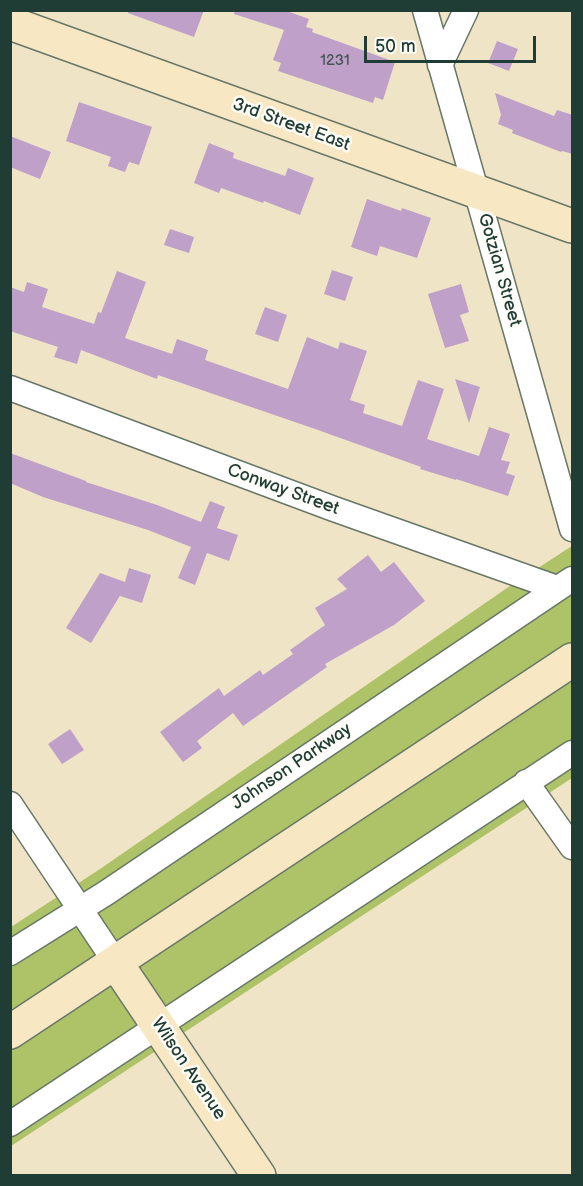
<!DOCTYPE html>
<style>
body{margin:0}
#map{position:relative;width:583px;height:1186px;overflow:hidden;background:#f0e4c6;font-family:"Balsamiq Sans",sans-serif}
canvas{display:block}
.frame{position:absolute;inset:0;border:12px solid #1f3d34;pointer-events:none}
.scale{position:absolute;left:364px;top:36px;width:172px;height:27px;box-sizing:border-box;border:3px solid #1f3d34;border-top:0;padding-left:8px;font-size:18px;line-height:21px;white-space:nowrap;color:#1f3d34;-webkit-text-stroke:4px #fdfcf7;paint-order:stroke}
</style>
<div id="map">
<canvas width="583" height="1186"></canvas>
<div class="frame"></div>
<div class="scale">50 m</div>
</div>
<script>
const c = document.querySelector('canvas').getContext('2d');
c.lineJoin = 'round';
function fill(path, color) {
  c.fillStyle = color;
  c.fill(path, 'evenodd');
}
function poly(rows) {
  const path = new Path2D();
  for (const r of rows) {
    path.moveTo(r[0], r[1]);
    for (let i = 2; i < r.length; i += 2) path.lineTo(r[i], r[i + 1]);
  }
  return path;
}
function trace(path, color, width, dash) {
  c.strokeStyle = color;
  c.lineWidth = width;
  c.lineCap = dash ? 'butt' : 'round';
  c.setLineDash(dash || []);
  c.stroke(path);
}
function label(font, color, halo, rows, align = 'center') {
  c.font = font + ' "Balsamiq Sans",sans-serif';
  c.lineWidth = 5;
  c.setLineDash([]);
  c.textBaseline = 'middle';
  c.strokeStyle = halo;
  c.fillStyle = color;
  for (const [text, x, y, turn = 0] of rows) {
    c.save();
    c.translate(x, y);
    c.rotate((+turn || 0) * Math.PI / 180);
    c.textAlign = isNaN(turn) ? turn : align;
    if (halo) c.strokeText(text, 0, 0);
    c.fillText(text, 0, 0);
    c.restore();
  }
}
const green = poly([
 [572,546,572,778,11,1146,11,927,100,869,507,588]
]);
const building = poly([
 [128,10,204,10,194,37,128,13],
 [235,10,284,10,309,19,306,27,313,29,312,32,395,62,383,100,375,97,373,103,278,71,281,63,273,60,284,30,234,14],
 [497,41,518,49,509,71,488,63],
 [495,93,554,116,557,110,573,115,573,154,562,151,561,152,512,133,513,130,498,124,501,115],
 [79,102,152,127,139,165,129,162,125,172,108,166,111,157,66,141],
 [10,136,51,152,40,179,10,167],
 [209,143,234,153,233,158,285,176,288,168,314,178,300,215,264,201,263,203,221,188,219,193,194,183],
 [367,199,401,211,402,208,431,218,417,258,380,246,377,256,351,247],
 [170,229,194,237,189,253,164,245],
 [332,270,353,277,345,301,324,294],
 [117,271,146,282,125,338,172,354,177,339,208,350,205,360,288,389,307,337,338,349,340,342,367,351,350,400,365,405,363,413,402,426,418,380,444,389,427,439,479,456,489,427,510,434,501,460,510,462,506,473,515,476,508,496,456,479,456,480,420,469,421,467,318,430,158,375,157,379,81,350,77,364,54,357,58,347,10,331,10,287,24,292,27,282,48,289,42,307,94,324,98,312,101,313],
 [461,284,469,312,460,315,469,341,445,348,428,294],
 [265,307,287,315,278,342,255,334],
 [455,379,480,387,469,423],
 [10,453,86,481,86,482,157,505,201,522,210,501,225,507,217,528,238,535,229,561,207,553,195,585,178,578,191,547,148,530,43,497,10,483],
 [368,555,381,572,394,562,425,601,394,625,325,664,327,667,243,726,233,713,197,741,202,748,183,762,160,732,219,688,224,696,260,670,263,675,293,654,290,650,325,625,315,608,347,589,337,579],
 [129,568,151,575,142,603,120,596,121,594,91,643,66,628,100,573,125,582],
 [70,729,84,750,62,764,48,744]
]);
const street = poly([
 [425,10,572,529],
 [440,65,466,10],
 [10,388,334,509,557,588],
 [526,782,572,847],
 [10,804,116,963],
 [10,953,106,893,572,579],
 [10,1124,572,753]
]);
const secondary = poly([
 [10,23,572,226],
 [116,963,259,1176],
 [10,1032,572,660]
]);
const numberNames = [
 ["1231",335,61]
];
const streetNames = [
 ["3rd Street East",291,125,20],
 ["Gotzian Street",499,270,74],
 ["Conway Street",283,490,20],
 ["Johnson Parkway",292,767,-34],
 ["Wilson Avenue",188,1069,56]
];
fill(green, '#aec267');
fill(building, '#bea0c9');
trace(street, '#687767', 27);
trace(secondary, '#687767', 36);
trace(street, '#fff', 24);
trace(secondary, '#f7e8c3', 33);
label('15px', '#475659', null, numberNames);
label('18px', '#1f3d34', '#fdfcf7', streetNames);
</script>
